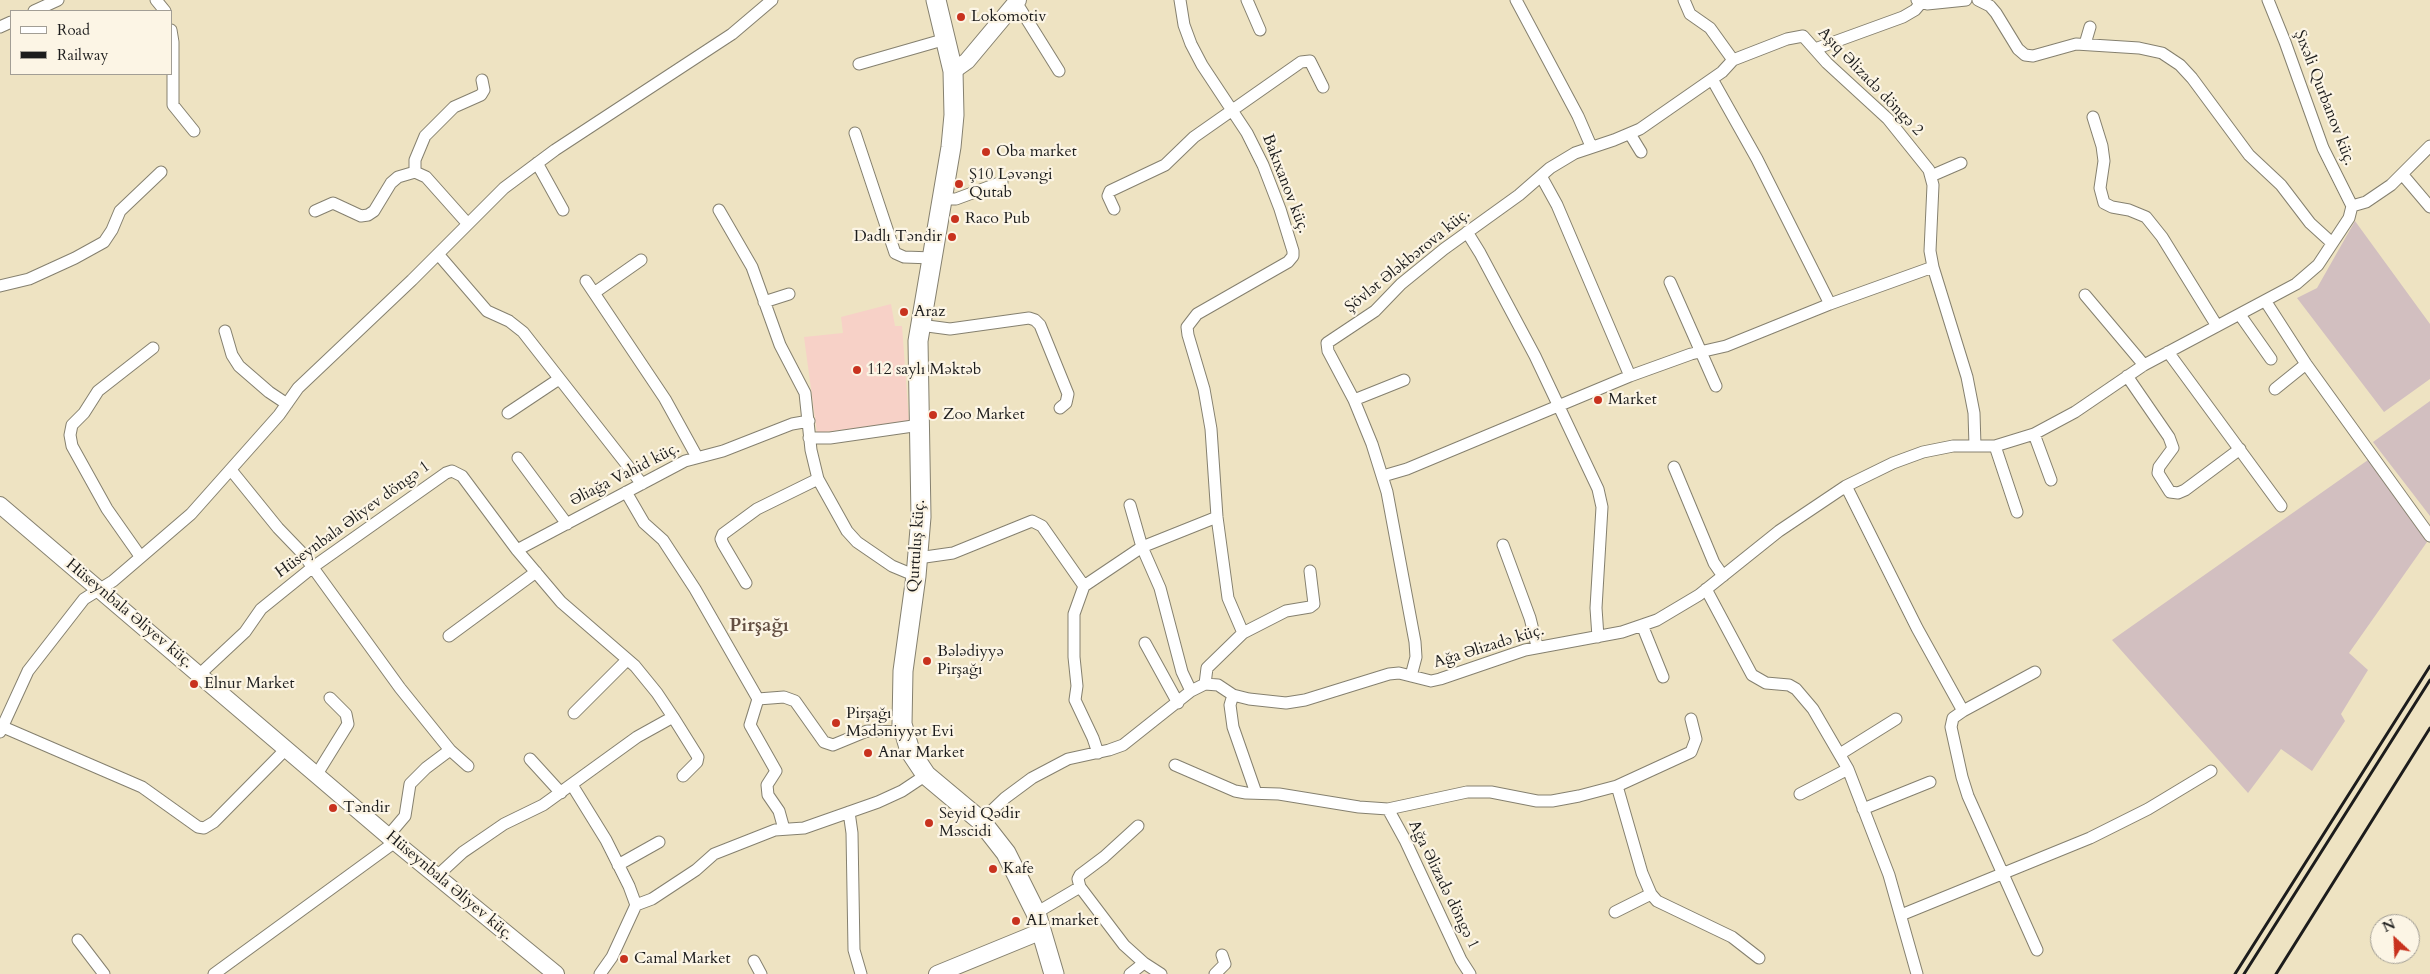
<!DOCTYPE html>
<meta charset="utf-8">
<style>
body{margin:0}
#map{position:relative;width:2430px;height:974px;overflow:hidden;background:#eee3c2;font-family:Cardo,serif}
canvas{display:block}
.legend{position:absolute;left:10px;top:10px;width:162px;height:65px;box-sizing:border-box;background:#fcf5e5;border:1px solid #a29e95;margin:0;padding:6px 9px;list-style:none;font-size:15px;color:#1c1c1c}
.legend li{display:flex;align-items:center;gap:10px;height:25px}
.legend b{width:25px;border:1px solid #a29e95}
.north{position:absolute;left:2370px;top:914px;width:50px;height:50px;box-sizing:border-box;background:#fcf5e5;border:1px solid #a29e95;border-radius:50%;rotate:335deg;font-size:14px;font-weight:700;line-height:20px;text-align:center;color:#1c1c1c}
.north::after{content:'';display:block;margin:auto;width:18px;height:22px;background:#c8321e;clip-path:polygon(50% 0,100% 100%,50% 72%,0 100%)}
</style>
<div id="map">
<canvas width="2430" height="974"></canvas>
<ul class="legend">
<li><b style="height:6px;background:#fff"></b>Road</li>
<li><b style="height:6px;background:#1c1c1c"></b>Railway</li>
</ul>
<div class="north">N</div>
</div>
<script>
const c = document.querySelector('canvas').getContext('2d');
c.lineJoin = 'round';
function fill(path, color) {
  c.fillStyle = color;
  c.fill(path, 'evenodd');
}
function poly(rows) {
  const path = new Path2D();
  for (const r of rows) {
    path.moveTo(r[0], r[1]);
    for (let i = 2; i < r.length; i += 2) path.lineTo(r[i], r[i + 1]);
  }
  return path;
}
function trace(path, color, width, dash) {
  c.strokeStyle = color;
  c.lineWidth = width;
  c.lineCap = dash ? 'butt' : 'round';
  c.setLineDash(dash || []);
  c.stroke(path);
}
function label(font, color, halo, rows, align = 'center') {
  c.font = font + ' Cardo,serif';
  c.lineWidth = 4.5;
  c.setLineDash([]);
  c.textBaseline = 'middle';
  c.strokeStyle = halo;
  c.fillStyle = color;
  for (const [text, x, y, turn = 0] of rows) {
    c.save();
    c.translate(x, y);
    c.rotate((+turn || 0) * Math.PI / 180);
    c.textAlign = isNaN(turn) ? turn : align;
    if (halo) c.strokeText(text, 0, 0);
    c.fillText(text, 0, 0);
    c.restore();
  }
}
const built = poly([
 [891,304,895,326,902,326,909,421,817,433,804,337,843,333,841,317]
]);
const industrial = poly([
 [2355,221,2430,324,2430,379,2384,412,2297,298,2317,288],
 [2430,401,2430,516,2373,442],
 [2368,460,2427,542,2349,653,2368,670,2341,714,2345,721,2312,771,2281,749,2248,793,2112,640]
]);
const street = poly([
 [156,0,165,11],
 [1180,0,1184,25,1191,44,1202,65,1247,133,1263,165,1280,209,1293,251,1293,256,1288,262,1197,314,1187,327,1188,335,1204,389,1211,429,1217,517,1228,598,1243,633],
 [1247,0,1260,30],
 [1516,0,1578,116,1591,146],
 [1684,0,1690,14,1710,28,1733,60],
 [1917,0,1927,4,1966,0],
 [1978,0,1990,6,1996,13,2018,49,2025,55,2033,56,2076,44,2139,48,2162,53,2180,65,2192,78,2249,155,2281,185,2310,223,2332,243],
 [2268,0,2285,42,2323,148,2352,206],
 [1016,2,1059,71],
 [34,11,58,0],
 [0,27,11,22],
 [171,30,173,42,173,105,194,131],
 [2085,44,2090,27],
 [1815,49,1903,17,1915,10,1921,3],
 [1733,60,1787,39,1803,36,1827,63,1888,119,1929,170,1933,185,1930,251,1933,267,1967,377,1974,413,1975,446],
 [859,64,946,39],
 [1712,79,1757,159,1830,304],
 [2093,117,2102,146,2104,161,2100,188,2104,203,2112,207,2129,210,2146,217,2162,237,2217,326],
 [855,133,895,253,904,257,933,258],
 [1630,134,1641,152],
 [537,163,563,210],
 [415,172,415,160,425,136,454,107,481,95,484,90,482,80],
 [2402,174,2430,207],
 [1541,176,1557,205,1630,376],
 [1931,176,1961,163],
 [943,199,956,199,1002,182],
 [2352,206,2366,202,2391,185,2430,146],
 [1114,209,1108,196,1110,191,1165,165,1194,137,1301,62,1310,61,1323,87],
 [719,210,752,267,780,345,805,393,811,450,818,479,847,531,857,542,892,566,916,576],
 [315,211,333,203,361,216,368,215,374,211,391,183,398,177,415,172,426,177,467,223],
 [1467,232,1480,253,1535,356,1598,489,1602,507,1596,608,1598,637],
 [438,254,487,311,509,321,523,332,642,484],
 [641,260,594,293,665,399,697,457],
 [586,281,594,293],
 [1670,282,1716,386],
 [0,286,29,279,75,258,104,242,112,230,120,211,161,172],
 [2085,295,2144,365],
 [764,302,789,294],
 [2266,302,2306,364,2430,536],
 [2240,315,2271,359],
 [920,325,950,329,1029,318,1035,320,1040,325,1068,394,1066,403,1060,408],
 [225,331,232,355,239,366,269,392,287,404],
 [2168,352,2281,506],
 [2127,376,2169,437,2173,448,2159,467,2158,473,2170,492,2178,493,2185,490,2240,449],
 [2275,389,2306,364],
 [1354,400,1404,380],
 [508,413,559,379],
 [2034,434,2051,480],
 [809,438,830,438,920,425],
 [1995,446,2017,512],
 [518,458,567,524],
 [1674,467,1714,563,1723,576],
 [231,470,278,528,303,554,400,688,450,750,426,768,410,784,405,816,388,836],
 [1383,476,1407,469,1630,376,1691,354,1726,346,1830,304,1933,267],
 [1846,486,1917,628,1963,711,1953,718,1951,727,1962,777,1968,796,2037,950],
 [626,492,644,523,663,540,695,589,758,699,750,725,776,771,767,785,768,795,779,811,784,829],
 [1130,505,1142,547,1160,588,1182,672,1191,691],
 [1503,545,1530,618,1537,646],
 [517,550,685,461,723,451,792,424,809,421],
 [140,556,107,509,72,446,70,435,72,425,84,413,98,391,153,348],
 [918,558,953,553,1032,521,1042,526,1084,586],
 [746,583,723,544,721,539,723,534,757,509,818,479],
 [1706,589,1752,675,1766,683,1789,685,1796,689,1813,709,1848,769,1889,875,1917,974],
 [1642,625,1663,677],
 [449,636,536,572],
 [1145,643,1178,703],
 [200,674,245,632,261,609,313,567,446,473,452,471,462,476,517,550,561,602,635,666,657,693,673,717,637,737,543,805,504,824,488,835,463,852,437,876],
 [1411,676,1416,657,1415,642,1387,492,1372,444,1354,400,1328,351,1327,343,1375,311,1401,284,1444,249,1519,195,1550,168,1575,153,1614,140,1640,129,1722,72,1733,60],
 [1205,684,1207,668,1243,633,1286,611,1310,607,1314,604,1310,571],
 [1233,695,1230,705,1233,727,1256,793],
 [758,699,784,697,795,701,824,742,833,745,867,731,904,732],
 [1963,711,2035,672],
 [574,713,627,660],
 [673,717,698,757,697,762,683,776],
 [3,727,142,787,198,827,204,828,214,822,287,748],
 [0,732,28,671,84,599,113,581,191,514,279,415,298,388,412,280,504,188,555,150,732,34,772,0],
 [450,750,468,766],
 [1098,753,1093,738,1075,700,1077,686,1074,657,1074,614,1084,586,1142,547,1217,517],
 [1840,754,1896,719],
 [530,759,561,793],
 [1175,765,1235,791,1246,793,1279,794,1359,807,1388,809,1467,792,1491,792,1537,801,1552,801,1579,796,1617,786,1691,752,1696,739,1691,719],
 [317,774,348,724,346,714,330,698],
 [572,785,606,840,629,886,636,905],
 [1617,786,1642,873,1651,894,1657,901,1732,937,1759,958],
 [1800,794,1848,769],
 [1388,809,1405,840,1461,960,1470,974],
 [1863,809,1930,782],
 [849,812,852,833,854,950,861,974],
 [981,821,1005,798,1032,778,1068,759,1109,750,1123,745,1191,691,1205,684,1218,685,1233,695,1249,699,1286,703,1305,700,1389,674,1399,673,1431,681,1440,679,1525,650,1622,632,1657,620,1699,595,1779,531,1846,486,1893,463,1923,452,1953,446,1995,446,2034,434,2075,412,2144,365,2296,284,2318,265,2349,218,2352,206],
 [618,865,659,842],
 [1080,887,1124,945,1144,963,1130,974],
 [1615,912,1651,894],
 [1036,913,1080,887,1078,879,1080,875,1104,857,1138,826],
 [1901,915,2090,838,2148,809,2211,771],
 [78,940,104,974],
 [754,961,761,974],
 [1144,963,1161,974],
 [214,974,395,842],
 [600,974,612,957,636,905,652,899,696,870,714,854,775,830,804,828,878,802,902,791,926,775],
 [1215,974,1225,964,1222,955]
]);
const secondary = poly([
 [953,71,967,61,1018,0],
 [0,505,395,842,556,974],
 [937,974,1042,931]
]);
const primary = poly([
 [936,0,953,71,954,115,951,147,918,341,921,517,916,576,903,671,902,724,910,751,926,775,981,821,1006,853,1036,913,1054,974]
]);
const rail = poly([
 [2235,974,2430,666],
 [2244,974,2430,680],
 [2276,974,2430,728]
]);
const markers = [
 [961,17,5,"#c8321e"],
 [986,152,5,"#c8321e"],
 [959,184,5,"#c8321e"],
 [955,219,5,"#c8321e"],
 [952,237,5,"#c8321e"],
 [904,312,5,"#c8321e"],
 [857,370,5,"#c8321e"],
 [1598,400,5,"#c8321e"],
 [933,415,5,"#c8321e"],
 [927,661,5,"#c8321e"],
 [194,684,5,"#c8321e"],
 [836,723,5,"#c8321e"],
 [868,753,5,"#c8321e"],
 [333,808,5,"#c8321e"],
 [929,823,5,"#c8321e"],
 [993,869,5,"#c8321e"],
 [1016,921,5,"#c8321e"],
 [624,959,5,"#c8321e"]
];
const poiNames = [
 ["Lokomotiv",971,17],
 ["Oba market",996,152],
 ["Ş10 Ləvəngi",969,175],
 ["Qutab",969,193],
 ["Raco Pub",965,219],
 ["Dadlı Təndir",942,237,"right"],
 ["Araz",914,312],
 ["112 saylı Məktəb",867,370],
 ["Market",1608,400],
 ["Zoo Market",943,415],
 ["Bələdiyyə",937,652],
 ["Pirşağı",937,670],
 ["Elnur Market",204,684],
 ["Pirşağı",846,714],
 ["Mədəniyyət Evi",846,732],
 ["Anar Market",878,753],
 ["Təndir",343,808],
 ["Seyid Qədir",939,814],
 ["Məscidi",939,832],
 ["Kafe",1003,869],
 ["AL market",1026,921],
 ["Camal Market",634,959]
];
const streetNames = [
 ["Aşıq Əlizadə döngə 2",1870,82,46],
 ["Şıxəli Qurbanov küç.",2324,98,69],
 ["Bakıxanov küç.",1285,184,69],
 ["Şövlət Ələkbərova küç.",1408,261,-39],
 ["Əliağa Vahid küç.",625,475,-27],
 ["Hüseynbala Əliyev döngə 1",353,520,-36],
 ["Qurtuluş küç.",917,546,-86],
 ["Hüseynbala Əliyev küç.",129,614,40],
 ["Ağa Əlizadə küç.",1489,647,-17],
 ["Ağa Əlizadə döngə 1",1443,885,64],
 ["Hüseynbala Əliyev küç.",449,886,40]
];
const quarterNames = [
 ["Pirşağı",759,627]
];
fill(built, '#f7d1c7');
fill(industrial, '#d2bfc0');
trace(street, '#85806f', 13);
trace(secondary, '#85806f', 18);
trace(primary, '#85806f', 21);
trace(street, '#fff', 11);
trace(secondary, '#fff', 16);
trace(primary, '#fff', 19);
trace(rail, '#1c1c1c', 3);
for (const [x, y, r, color] of markers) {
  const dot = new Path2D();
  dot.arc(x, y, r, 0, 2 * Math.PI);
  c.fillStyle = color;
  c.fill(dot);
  trace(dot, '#fcf5e5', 2);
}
label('16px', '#1c1c1c', '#fcf5e5', poiNames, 'left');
label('16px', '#1c1c1c', '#fcf5e5', streetNames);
label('bold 19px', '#634f42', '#fcf5e5', quarterNames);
</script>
